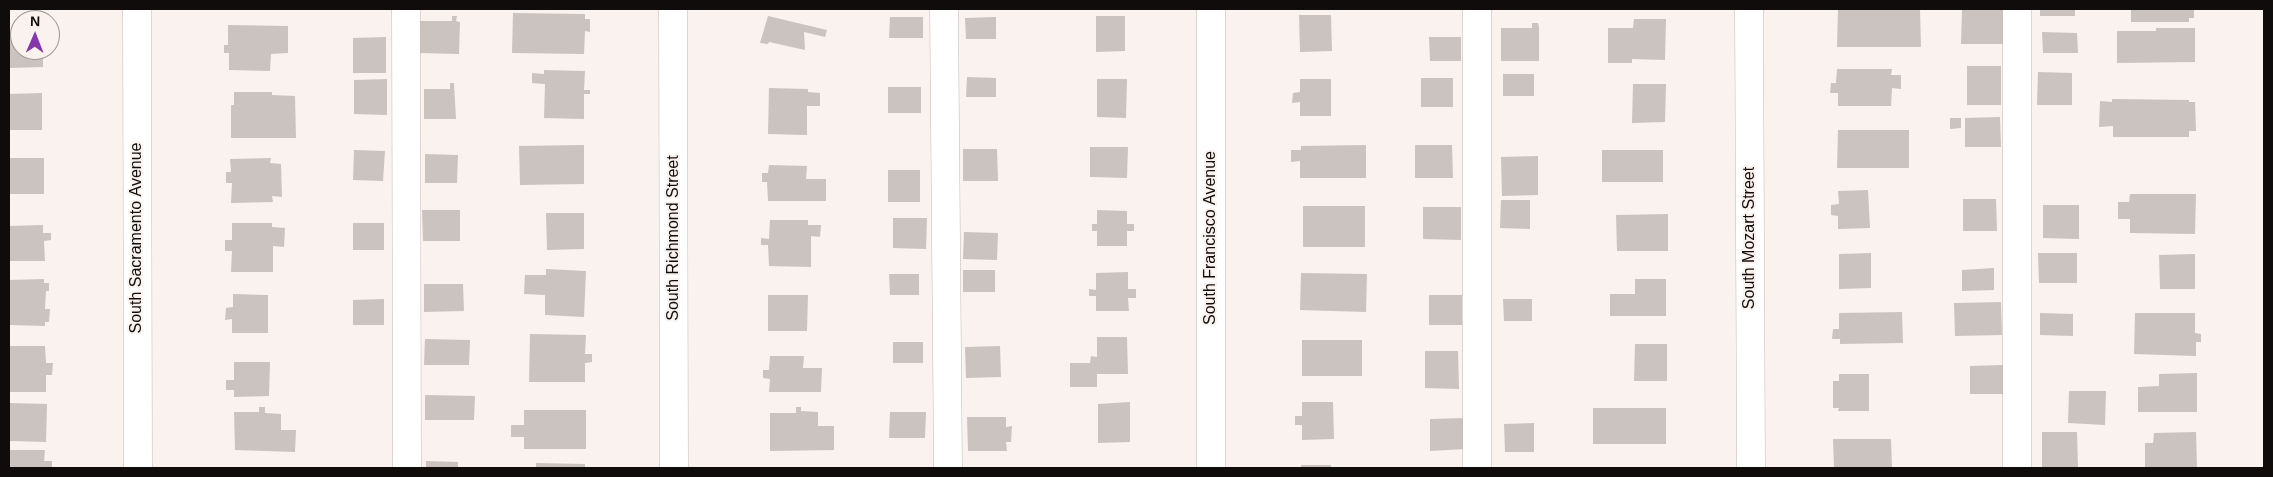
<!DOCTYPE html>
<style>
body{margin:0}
#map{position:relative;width:2273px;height:477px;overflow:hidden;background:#f9f2ee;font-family:Helvetica,sans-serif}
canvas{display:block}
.frame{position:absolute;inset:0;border:10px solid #0f0c0b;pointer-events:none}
.north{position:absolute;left:10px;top:10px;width:50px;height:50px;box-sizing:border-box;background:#f9f2ee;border:1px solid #9b9693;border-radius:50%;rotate:1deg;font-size:14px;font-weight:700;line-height:20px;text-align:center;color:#0f0c0b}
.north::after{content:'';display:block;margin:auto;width:18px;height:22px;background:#8438a9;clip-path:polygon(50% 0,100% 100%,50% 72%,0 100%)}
</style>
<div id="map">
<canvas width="2273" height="477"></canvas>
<div class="frame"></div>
<div class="north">N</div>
</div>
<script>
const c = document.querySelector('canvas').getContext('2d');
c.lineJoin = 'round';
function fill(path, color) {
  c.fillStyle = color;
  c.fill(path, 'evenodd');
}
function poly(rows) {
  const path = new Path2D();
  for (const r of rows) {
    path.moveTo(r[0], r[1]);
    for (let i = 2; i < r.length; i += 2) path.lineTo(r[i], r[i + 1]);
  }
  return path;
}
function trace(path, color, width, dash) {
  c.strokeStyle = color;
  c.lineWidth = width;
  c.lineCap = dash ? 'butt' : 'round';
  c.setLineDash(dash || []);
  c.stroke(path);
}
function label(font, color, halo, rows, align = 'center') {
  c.font = font + ' Helvetica,sans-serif';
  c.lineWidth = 4;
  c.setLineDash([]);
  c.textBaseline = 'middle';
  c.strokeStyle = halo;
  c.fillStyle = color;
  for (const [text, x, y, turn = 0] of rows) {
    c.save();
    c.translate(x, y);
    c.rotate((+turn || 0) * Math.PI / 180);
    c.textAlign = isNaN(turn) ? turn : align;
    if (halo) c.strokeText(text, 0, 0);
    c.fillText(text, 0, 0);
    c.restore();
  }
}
const building = poly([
 [1838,9,1920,9,1921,47,1837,47],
 [2040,9,2075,9,2075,16,2040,16],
 [2131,9,2194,9,2194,18,2189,18,2189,22,2131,22],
 [1962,10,2004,10,2003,44,1961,44],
 [513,13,585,14,585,19,590,19,590,32,585,31,584,54,512,53],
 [1299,15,1331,15,1332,51,1300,52],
 [452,16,457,16,456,21,460,22,459,54,419,53,420,21,452,21],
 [768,16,827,30,825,37,804,32,805,50,769,42,768,44,760,43],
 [1096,16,1125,16,1125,51,1096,52],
 [890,17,923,17,923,38,889,38],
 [996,17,996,39,966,39,965,18],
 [1634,19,1666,19,1665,60,1632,59,1632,63,1608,63,1608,28,1633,28],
 [1532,23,1538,23,1539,27,1539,61,1501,61,1501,28,1532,28],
 [228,25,288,26,288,53,271,54,270,71,229,70,229,53,224,53,224,45,228,45],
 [2156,28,2195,28,2195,62,2117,63,2117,31,2156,31],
 [9,32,20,32,20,50,43,50,43,67,9,68],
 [2042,32,2077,33,2078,53,2043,53],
 [386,37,386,73,353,73,353,38],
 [1429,37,1461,37,1461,61,1430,61],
 [1967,66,2001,66,2001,105,1967,105],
 [1837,69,1892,69,1891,75,1901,75,1901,89,1892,88,1891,106,1838,106,1838,93,1830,93,1831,83,1836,83],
 [544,70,585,71,584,90,590,90,590,94,584,94,584,119,544,118,545,84,532,83,532,73,544,74],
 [2038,72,2072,73,2072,105,2037,105],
 [1503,74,1534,74,1534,96,1503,96],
 [967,77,996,78,996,97,966,97],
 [1421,78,1453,78,1453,107,1421,107],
 [387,79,387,115,354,114,354,80],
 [1097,79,1127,79,1126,118,1097,117],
 [1300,79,1331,79,1331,116,1300,116,1300,102,1292,103,1293,93,1300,92],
 [450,83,454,83,456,119,424,119,424,89,450,89],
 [1633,84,1666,84,1665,122,1632,123],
 [888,87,921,87,921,113,888,113],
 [769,88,808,89,808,92,820,93,820,106,807,106,807,135,768,134],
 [234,92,272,92,272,95,295,96,296,138,231,138,231,105,234,105],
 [42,93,42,130,9,130,9,94],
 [2112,99,2189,100,2189,102,2195,102,2196,131,2189,131,2189,137,2113,137,2113,126,2099,127,2100,101,2112,102],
 [2000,117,2001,147,1965,147,1965,118],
 [1950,118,1961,118,1961,128,1950,129],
 [1838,130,1909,130,1909,168,1837,168],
 [584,145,584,184,520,185,519,146],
 [1366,145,1366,178,1300,178,1300,161,1291,162,1291,150,1301,150,1301,146],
 [1415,145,1452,145,1453,178,1415,178],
 [1090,147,1128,147,1127,178,1090,177],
 [963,149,997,149,998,181,963,181],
 [354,150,385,151,383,181,353,180],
 [1602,150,1663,150,1663,182,1602,182],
 [425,154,458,155,457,183,425,183],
 [1538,156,1538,195,1502,196,1501,157],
 [9,158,44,158,44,194,9,194],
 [271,158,270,163,281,164,282,197,272,196,273,202,231,203,232,183,226,183,226,172,231,172,230,159],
 [769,165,807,166,806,179,826,179,826,201,768,201,767,182,762,182,762,173,768,173],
 [888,170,920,170,920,202,888,202],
 [1868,190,1870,228,1838,229,1838,216,1831,215,1831,205,1839,204,1838,191],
 [2130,194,2196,194,2195,234,2130,233,2130,219,2118,219,2118,202,2129,202],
 [1963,199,1996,199,1997,231,1963,231],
 [1501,200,1530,200,1530,229,1500,228],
 [2043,205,2079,205,2079,239,2043,238],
 [1303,206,1365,206,1365,247,1303,247],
 [1423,207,1461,207,1461,240,1423,239],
 [422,210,460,210,460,241,423,241],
 [1097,210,1127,211,1127,224,1134,224,1134,231,1127,231,1127,246,1097,246,1097,231,1092,231,1092,224,1097,224],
 [546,213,584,213,584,249,547,250],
 [1668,214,1668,251,1617,251,1616,215],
 [893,218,927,218,926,249,893,248],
 [770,220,808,220,808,225,821,225,820,237,811,236,811,267,769,266,768,245,761,245,761,238,769,239],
 [232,223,272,223,272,227,285,228,284,247,273,246,273,272,231,272,232,251,225,251,225,240,232,240],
 [353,223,384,223,384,250,353,250],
 [43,225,43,233,51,233,51,240,44,241,45,261,9,261,9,226],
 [964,232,998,233,997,260,963,259],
 [1871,253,1871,288,1839,289,1839,254],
 [2038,253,2077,253,2077,283,2039,283],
 [2195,254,2195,289,2160,289,2159,255],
 [1994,268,1994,290,1962,291,1962,270],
 [546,269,586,271,584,317,545,315,545,295,524,294,525,275,546,275],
 [963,270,995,270,995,292,963,292],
 [1128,272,1128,289,1136,289,1136,298,1128,298,1129,311,1096,311,1096,296,1089,296,1089,289,1096,290,1096,273],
 [1301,273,1367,274,1366,312,1300,310],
 [889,274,919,274,919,295,890,295],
 [44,279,44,283,49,283,49,291,46,291,45,309,50,309,49,322,45,322,45,326,9,325,9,280],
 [1635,279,1666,279,1666,316,1610,316,1610,294,1635,294],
 [424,284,463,284,464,311,424,312],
 [233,294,268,295,268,333,232,333,232,319,225,320,226,308,233,307],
 [768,295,808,295,807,331,768,331],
 [1429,295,1462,295,1462,325,1429,325],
 [384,299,384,325,353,325,353,300],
 [1503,299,1532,299,1532,321,1504,321],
 [2001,302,2002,335,1955,336,1954,303],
 [1902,312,1903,343,1840,344,1840,339,1832,339,1833,329,1839,329,1839,313],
 [2040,313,2073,314,2073,336,2040,335],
 [2135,313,2195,313,2195,333,2201,334,2201,342,2196,342,2196,356,2134,354],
 [530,334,586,335,585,354,592,354,592,362,585,363,585,382,529,382],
 [1097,337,1127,337,1128,374,1097,374,1097,387,1070,387,1070,363,1090,363,1091,356,1097,357],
 [425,339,470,340,469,365,424,365],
 [1302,340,1362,340,1362,376,1302,376],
 [893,342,923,342,923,363,893,363],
 [1635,344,1667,344,1667,381,1634,381],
 [9,346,45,346,46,363,53,363,52,375,46,375,46,392,9,392],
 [1000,346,1001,377,966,378,965,347],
 [1425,351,1458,351,1459,389,1425,388],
 [770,356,804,356,803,368,822,368,821,392,769,392,770,379,763,378,763,370,769,370],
 [234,362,270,362,269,396,234,397,234,390,226,390,226,380,234,380],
 [2003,365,2004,394,1970,394,1970,366],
 [2197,373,2197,412,2138,412,2138,387,2159,386,2159,374],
 [1839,374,1869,374,1869,411,1838,411,1839,408,1833,408,1833,381,1839,381],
 [2069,391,2106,391,2105,425,2068,423],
 [425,395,475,396,474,420,425,420],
 [1130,402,1130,442,1098,443,1098,404],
 [1302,402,1333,402,1334,439,1302,440,1302,425,1295,425,1295,416,1302,416],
 [9,403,47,404,46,442,9,441],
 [259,407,265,407,265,413,281,414,281,430,296,430,295,452,235,450,234,412,259,412],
 [796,407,801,407,801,411,818,412,818,426,834,426,834,450,770,451,770,413,796,413],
 [1593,408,1666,408,1666,444,1593,444],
 [524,410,586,410,586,449,524,449,524,437,511,437,511,425,524,425],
 [890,412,926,412,925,438,889,438],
 [967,417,1006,417,1006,427,1012,426,1011,442,1006,442,1007,451,968,451],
 [1465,418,1465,449,1430,451,1430,419],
 [1534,423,1534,452,1505,452,1504,424],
 [2042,432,2077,432,2078,467,2042,467],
 [2196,432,2197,468,2145,468,2145,443,2153,443,2154,433],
 [1833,439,1891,439,1892,468,1834,468],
 [9,450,45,450,44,461,52,461,52,468,9,468],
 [426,461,458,462,458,468,426,468],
 [536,463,585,464,585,468,536,468],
 [1301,465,1331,465,1331,468,1301,468]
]);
const minor = poly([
 [137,9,138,468],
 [406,9,407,468],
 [673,9,674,468],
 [944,9,948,468],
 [1477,9,1477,468],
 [1749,9,1751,468],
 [1211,468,1211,9],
 [2017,468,2017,9]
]);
const streetNames = [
 ["South Sacramento Avenue",137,238,-90],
 ["South Richmond Street",674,238,-90],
 ["South Francisco Avenue",1211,238,-90],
 ["South Mozart Street",1750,238,-90]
];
fill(building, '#cac3bf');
trace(minor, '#c1bab6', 29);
trace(minor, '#fff', 28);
label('16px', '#0f0c0b', '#f9f2ee', streetNames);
</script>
